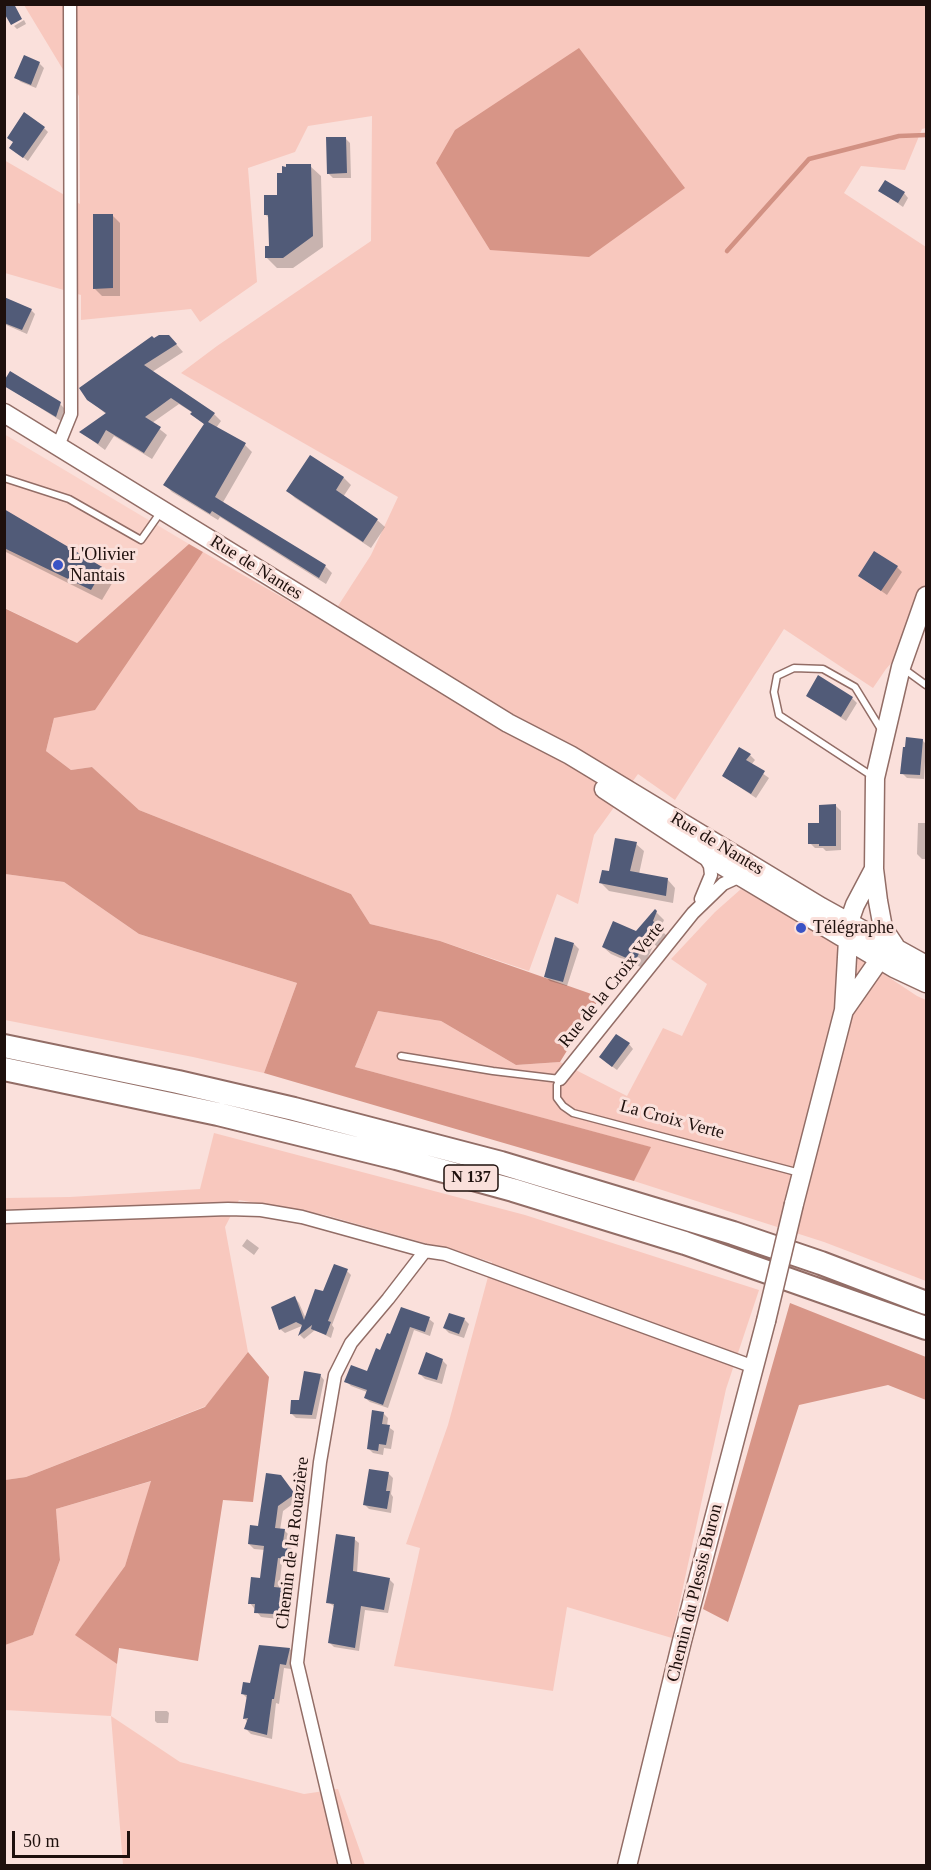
<!DOCTYPE html>
<meta charset="utf-8">
<style>
body{margin:0}
#map{position:relative;width:931px;height:1870px;overflow:hidden;background:#fae0db;font-family:Georgia,serif}
canvas{display:block}
.frame{position:absolute;inset:0;border:6px solid #1e100d;pointer-events:none}
.scale{position:absolute;left:12px;top:1831px;width:118px;height:27px;box-sizing:border-box;border:3px solid #1e100d;border-top:0;padding-left:8px;font-size:18px;line-height:21px;white-space:nowrap;color:#1e100d;-webkit-text-stroke:4px #fae0db;paint-order:stroke}
</style>
<div id="map">
<canvas width="931" height="1870"></canvas>
<div class="frame"></div>
<div class="scale">50 m</div>
</div>
<script>
const c = document.querySelector('canvas').getContext('2d');
c.lineJoin = 'round';
function fill(path, color) {
  c.fillStyle = color;
  c.fill(path, 'evenodd');
}
function poly(rows) {
  const path = new Path2D();
  for (const r of rows) {
    path.moveTo(r[0], r[1]);
    for (let i = 2; i < r.length; i += 2) path.lineTo(r[i], r[i + 1]);
  }
  return path;
}
function trace(path, color, width, dash) {
  c.strokeStyle = color;
  c.lineWidth = width;
  c.lineCap = dash ? 'butt' : 'round';
  c.setLineDash(dash || []);
  c.stroke(path);
}
function label(font, color, halo, rows, align = 'center') {
  c.font = font + ' Georgia,serif';
  c.lineWidth = 6;
  c.setLineDash([]);
  c.textBaseline = 'middle';
  c.strokeStyle = halo;
  c.fillStyle = color;
  for (const [text, x, y, turn = 0] of rows) {
    c.save();
    c.translate(x, y);
    c.rotate((+turn || 0) * Math.PI / 180);
    c.textAlign = isNaN(turn) ? turn : align;
    if (halo) c.strokeText(text, 0, 0);
    c.fillText(text, 0, 0);
    c.restore();
  }
}
const built = poly([
 [4,434,189,544,77,643,5,608]
]);
const green = poly([
 [24,5,926,5,926,128,922,129,905,170,861,166,844,193,926,247,926,623,886,669,873,688,784,629,675,800,638,774,594,835,578,904,557,894,529,971,440,941,370,924,351,894,139,810,92,767,71,770,46,751,54,718,203,552,327,623,371,555,398,497,181,373,217,346,371,241,372,116,308,126,295,152,248,168,257,282,200,322,191,309,81,320,81,295,5,273,4,160,80,204,79,96],
 [5,874,64,882,139,934,297,983,264,1073,193,1057,5,1020],
 [741,889,816,929,917,996,926,1000,926,1281,824,1242,634,1181,650,1147,355,1067,378,1011,441,1021,516,1065,560,1062,627,1096,663,1028,682,1036,707,984,671,959,715,912],
 [214,1133,525,1215,759,1290,726,1389,672,1638,567,1607,553,1691,394,1666,420,1548,406,1544,448,1425,492,1262,325,1215,239,1200,225,1227,248,1352,206,1406,26,1477,5,1480,5,1198,70,1197,200,1189],
 [152,1481,125,1566,76,1634,117,1664,111,1716,180,1762,304,1794,338,1789,365,1865,123,1865,111,1716,5,1710,4,1645,33,1635,60,1560,56,1509]
]);
const forest = poly([
 [579,48,685,188,589,257,490,250,436,163,455,130],
 [189,544,203,552,95,710,54,718,46,751,71,770,92,767,139,810,351,894,370,924,440,941,600,997,560,1062,516,1065,441,1021,378,1011,355,1067,651,1147,634,1181,264,1073,297,983,139,934,64,882,5,874,4,608,77,643],
 [790,1303,926,1357,926,1400,888,1385,799,1405,728,1622,703,1609],
 [248,1352,269,1377,253,1502,223,1500,198,1661,119,1648,117,1664,75,1635,125,1566,151,1481,56,1509,60,1560,33,1635,5,1645,5,1480,26,1477,205,1407]
]);
const shadow = poly([
 [24,20,26,24,17,29,14,26],
 [39,63,44,68,36,88,21,82,16,78],
 [44,128,48,132,28,161,11,148],
 [345,138,350,143,351,178,333,178,328,173],
 [310,166,321,176,323,247,293,268,277,268,266,257,270,247,270,219,265,214,279,197],
 [880,191,904,193,908,198,903,207],
 [112,215,120,223,120,296,102,296,94,288],
 [4,298,31,310,35,314,27,334,4,324],
 [176,344,183,352,152,372,214,414,221,421,216,428,245,445,252,452,222,504,325,566,332,573,326,584,220,517,218,520,172,492,165,485,205,425,193,413,179,404,152,423,167,435,152,459,114,436,105,450,81,432,106,414,88,399],
 [4,385,60,404,65,409,61,421],
 [311,457,344,478,351,485,343,497,377,520,385,527,371,548,295,498,288,491],
 [4,511,103,569,114,580,102,600,4,551],
 [897,567,902,572,887,595,860,576],
 [808,696,852,698,857,703,846,721],
 [922,740,926,744,924,779,907,778,902,773,906,749],
 [750,755,755,760,751,765,769,778,756,798,723,776],
 [836,806,841,811,841,850,826,851,823,848,815,848,810,843,821,824],
 [918,823,926,823,926,859,922,859,917,854],
 [636,844,644,851,639,874,668,880,675,888,673,903,609,891,601,883],
 [656,912,664,920,660,929,670,939,661,950,654,944,643,968,611,954,603,947,636,933],
 [574,944,579,949,567,986,550,981,545,976],
 [629,1044,633,1049,617,1070,606,1062],
 [247,1239,259,1248,254,1255,242,1246],
 [347,1271,351,1275,332,1325,334,1328,331,1338,315,1330,304,1339,300,1335,304,1325,285,1333,280,1329,295,1298,299,1303,306,1319],
 [429,1319,434,1323,430,1336,414,1330,388,1408,370,1402,365,1398,367,1392,351,1386,346,1381,368,1373,391,1335],
 [464,1319,469,1324,464,1338,449,1333,444,1328],
 [442,1360,447,1365,442,1384,425,1379,420,1374],
 [320,1375,324,1380,316,1419,296,1418,291,1413],
 [383,1413,388,1418,387,1426,394,1431,391,1449,384,1448,383,1455,373,1453,368,1448],
 [388,1473,393,1478,391,1494,393,1497,391,1513,369,1509,365,1505],
 [285,1482,298,1500,283,1511,280,1530,284,1530,289,1535,288,1544,292,1549,291,1564,282,1563,279,1589,283,1589,288,1594,286,1616,279,1615,278,1619,261,1617,250,1603,262,1580,265,1550,254,1549,249,1544],
 [354,1539,359,1543,357,1573,389,1579,394,1584,388,1613,365,1610,359,1651,334,1647,329,1642,335,1607,328,1602],
 [290,1649,295,1654,291,1669,284,1668,279,1704,276,1703,272,1739,251,1734,246,1729,248,1722,244,1718,248,1699,243,1694],
 [155,1711,167,1711,169,1713,168,1723,157,1723,155,1721]
]);
const stream = poly([
 [727,251,809,159,899,136,926,135]
]);
const building = poly([
 [4,4,14,4,22,19,11,25,4,13],
 [24,55,40,62,31,85,14,78],
 [24,112,45,127,23,158,9,148,13,142,7,138],
 [326,137,346,137,347,173,327,174],
 [286,164,311,164,313,236,283,258,265,258,265,246,269,246,268,215,264,215,264,195,277,195,277,173,282,173,282,166,286,167],
 [885,180,905,192,898,203,878,191],
 [93,214,113,214,113,288,93,289],
 [4,297,32,309,22,330,4,323],
 [159,335,169,335,177,344,144,365,215,413,208,422,246,443,215,497,326,565,319,578,212,511,210,514,163,485,204,424,190,414,192,412,171,398,145,417,161,427,144,453,106,430,98,444,79,432,106,413,87,400,79,388,152,336,154,338],
 [10,371,61,402,56,417,4,386,4,381],
 [310,455,344,477,336,490,378,519,363,542,286,491],
 [4,509,104,568,91,590,4,548],
 [874,551,898,566,881,591,858,576],
 [818,675,853,697,841,717,806,696],
 [906,737,923,739,920,775,900,774,903,747,905,747],
 [739,747,751,754,746,760,765,771,751,794,722,776],
 [836,804,836,846,819,846,819,844,808,844,808,823,819,823,819,805],
 [615,838,637,842,630,871,668,878,666,896,599,883,602,870,609,871],
 [655,909,657,911,653,921,663,930,653,943,646,938,635,962,602,947,613,921,636,931],
 [555,937,574,943,563,982,544,977],
 [616,1034,630,1043,612,1067,599,1057],
 [334,1264,348,1269,328,1321,331,1322,326,1335,311,1329,312,1325,298,1336,302,1325,296,1322,279,1330,271,1307,295,1296,304,1320,315,1289,323,1291],
 [401,1307,430,1317,425,1332,410,1327,383,1405,364,1398,367,1390,344,1382,351,1365,367,1371,376,1348,380,1350,387,1333,390,1334],
 [449,1313,465,1318,459,1334,443,1328],
 [426,1352,443,1359,437,1380,418,1374],
 [304,1371,321,1374,312,1415,290,1414,291,1400,299,1400],
 [372,1410,384,1412,382,1424,390,1425,386,1445,379,1444,378,1451,367,1449],
 [369,1469,389,1472,386,1491,390,1491,387,1509,363,1505],
 [266,1473,281,1475,295,1494,278,1506,275,1528,285,1529,283,1542,288,1542,286,1559,278,1558,274,1587,284,1588,282,1611,274,1611,274,1614,254,1613,255,1604,248,1604,251,1577,260,1578,264,1546,248,1544,250,1525,258,1526],
 [336,1534,355,1537,353,1571,390,1578,384,1610,361,1606,355,1648,328,1643,334,1604,326,1603],
 [259,1645,290,1648,286,1665,280,1664,274,1699,272,1699,267,1735,244,1729,248,1718,243,1719,247,1695,241,1694,243,1682,250,1683]
]);
const lane = poly([
 [4,478,69,499,141,540,160,513],
 [904,669,926,685],
 [872,776,779,715,774,692,777,676,794,668,823,669,855,687,882,731],
 [401,1056,493,1071,560,1079,557,1085,557,1098,563,1106,573,1113,800,1173]
]);
const street = poly([
 [58,446,71,414,70,4],
 [701,899,711,875,710,866,703,854],
 [560,1079,693,913,723,884,736,878,743,879],
 [4,1217,228,1209,261,1210,302,1217,425,1251,445,1254,746,1364,754,1365],
 [345,1866,297,1663,320,1462,335,1375,351,1343,388,1299,425,1251]
]);
const secondary = poly([
 [4,413,508,723,570,755,821,907,926,965],
 [604,789,703,854,847,940,894,968,926,983],
 [895,946,883,928,878,901,874,869,875,778,901,667,926,596],
 [845,1009,875,966,878,958,879,948],
 [794,1204,844,1010,849,922,855,905,874,869],
 [627,1866,682,1641,766,1321]
]);
const highway = poly([
 [4,1046,178,1082,294,1109,501,1163,733,1233,821,1263,926,1303],
 [4,1069,218,1114,396,1158,513,1190,685,1243,926,1328]
]);
const secondaryBridge = poly([
 [766,1321,794,1204]
]);
const markers = [
 [58,565,6,"#3a53c5"],
 [801,928,6,"#3a53c5"]
];
const shields = [
 [471,1178,54]
];
const shieldNames = [
 ["N 137",471,1178]
];
const poiNames = [
 ["L'Olivier",70,555],
 ["Nantais",70,576],
 ["Télégraphe",813,928]
];
const streetNames = [
 ["Rue de Nantes",256,568,32],
 ["Rue de Nantes",717,844,31],
 ["Rue de la Croix Verte",612,985,-51],
 ["La Croix Verte",672,1120,15],
 ["Chemin de la Rouazière",293,1543,-83],
 ["Chemin du Plessis Buron",695,1593,-76]
];
fill(built, '#fad2c9');
fill(green, '#f8c8be');
fill(forest, '#d79587');
fill(shadow, '#0003');
trace(stream, '#d29183', 4.5);
fill(building, '#515b78');
trace(lane, '#926d66', 9);
trace(street, '#926d66', 15);
trace(secondary, '#926d66', 21);
trace(highway, '#926d66', 26);
trace(lane, '#fff', 6);
trace(street, '#fff', 12);
trace(secondary, '#fff', 18);
trace(highway, '#fff', 22);
trace(secondaryBridge, '#926d66', 21, []);
trace(secondaryBridge, '#fff', 18);
for (const [x, y, r, color] of markers) {
  const dot = new Path2D();
  dot.arc(x, y, r, 0, 2 * Math.PI);
  c.fillStyle = color;
  c.fill(dot);
  trace(dot, '#fae0db', 2);
}
for (const [x, y, w] of shields) {
  const box = new Path2D();
  box.roundRect(x - w / 2, y - 13, w, 26, 4.5);
  c.fillStyle = '#fae0db';
  c.fill(box);
  trace(box, '#1e100d', 1.5);
}
label('bold 16px', '#1e100d', null, shieldNames);
label('18px', '#1e100d', '#fae0db', poiNames, 'left');
label('18px', '#1e100d', '#fae0db', streetNames);
</script>
